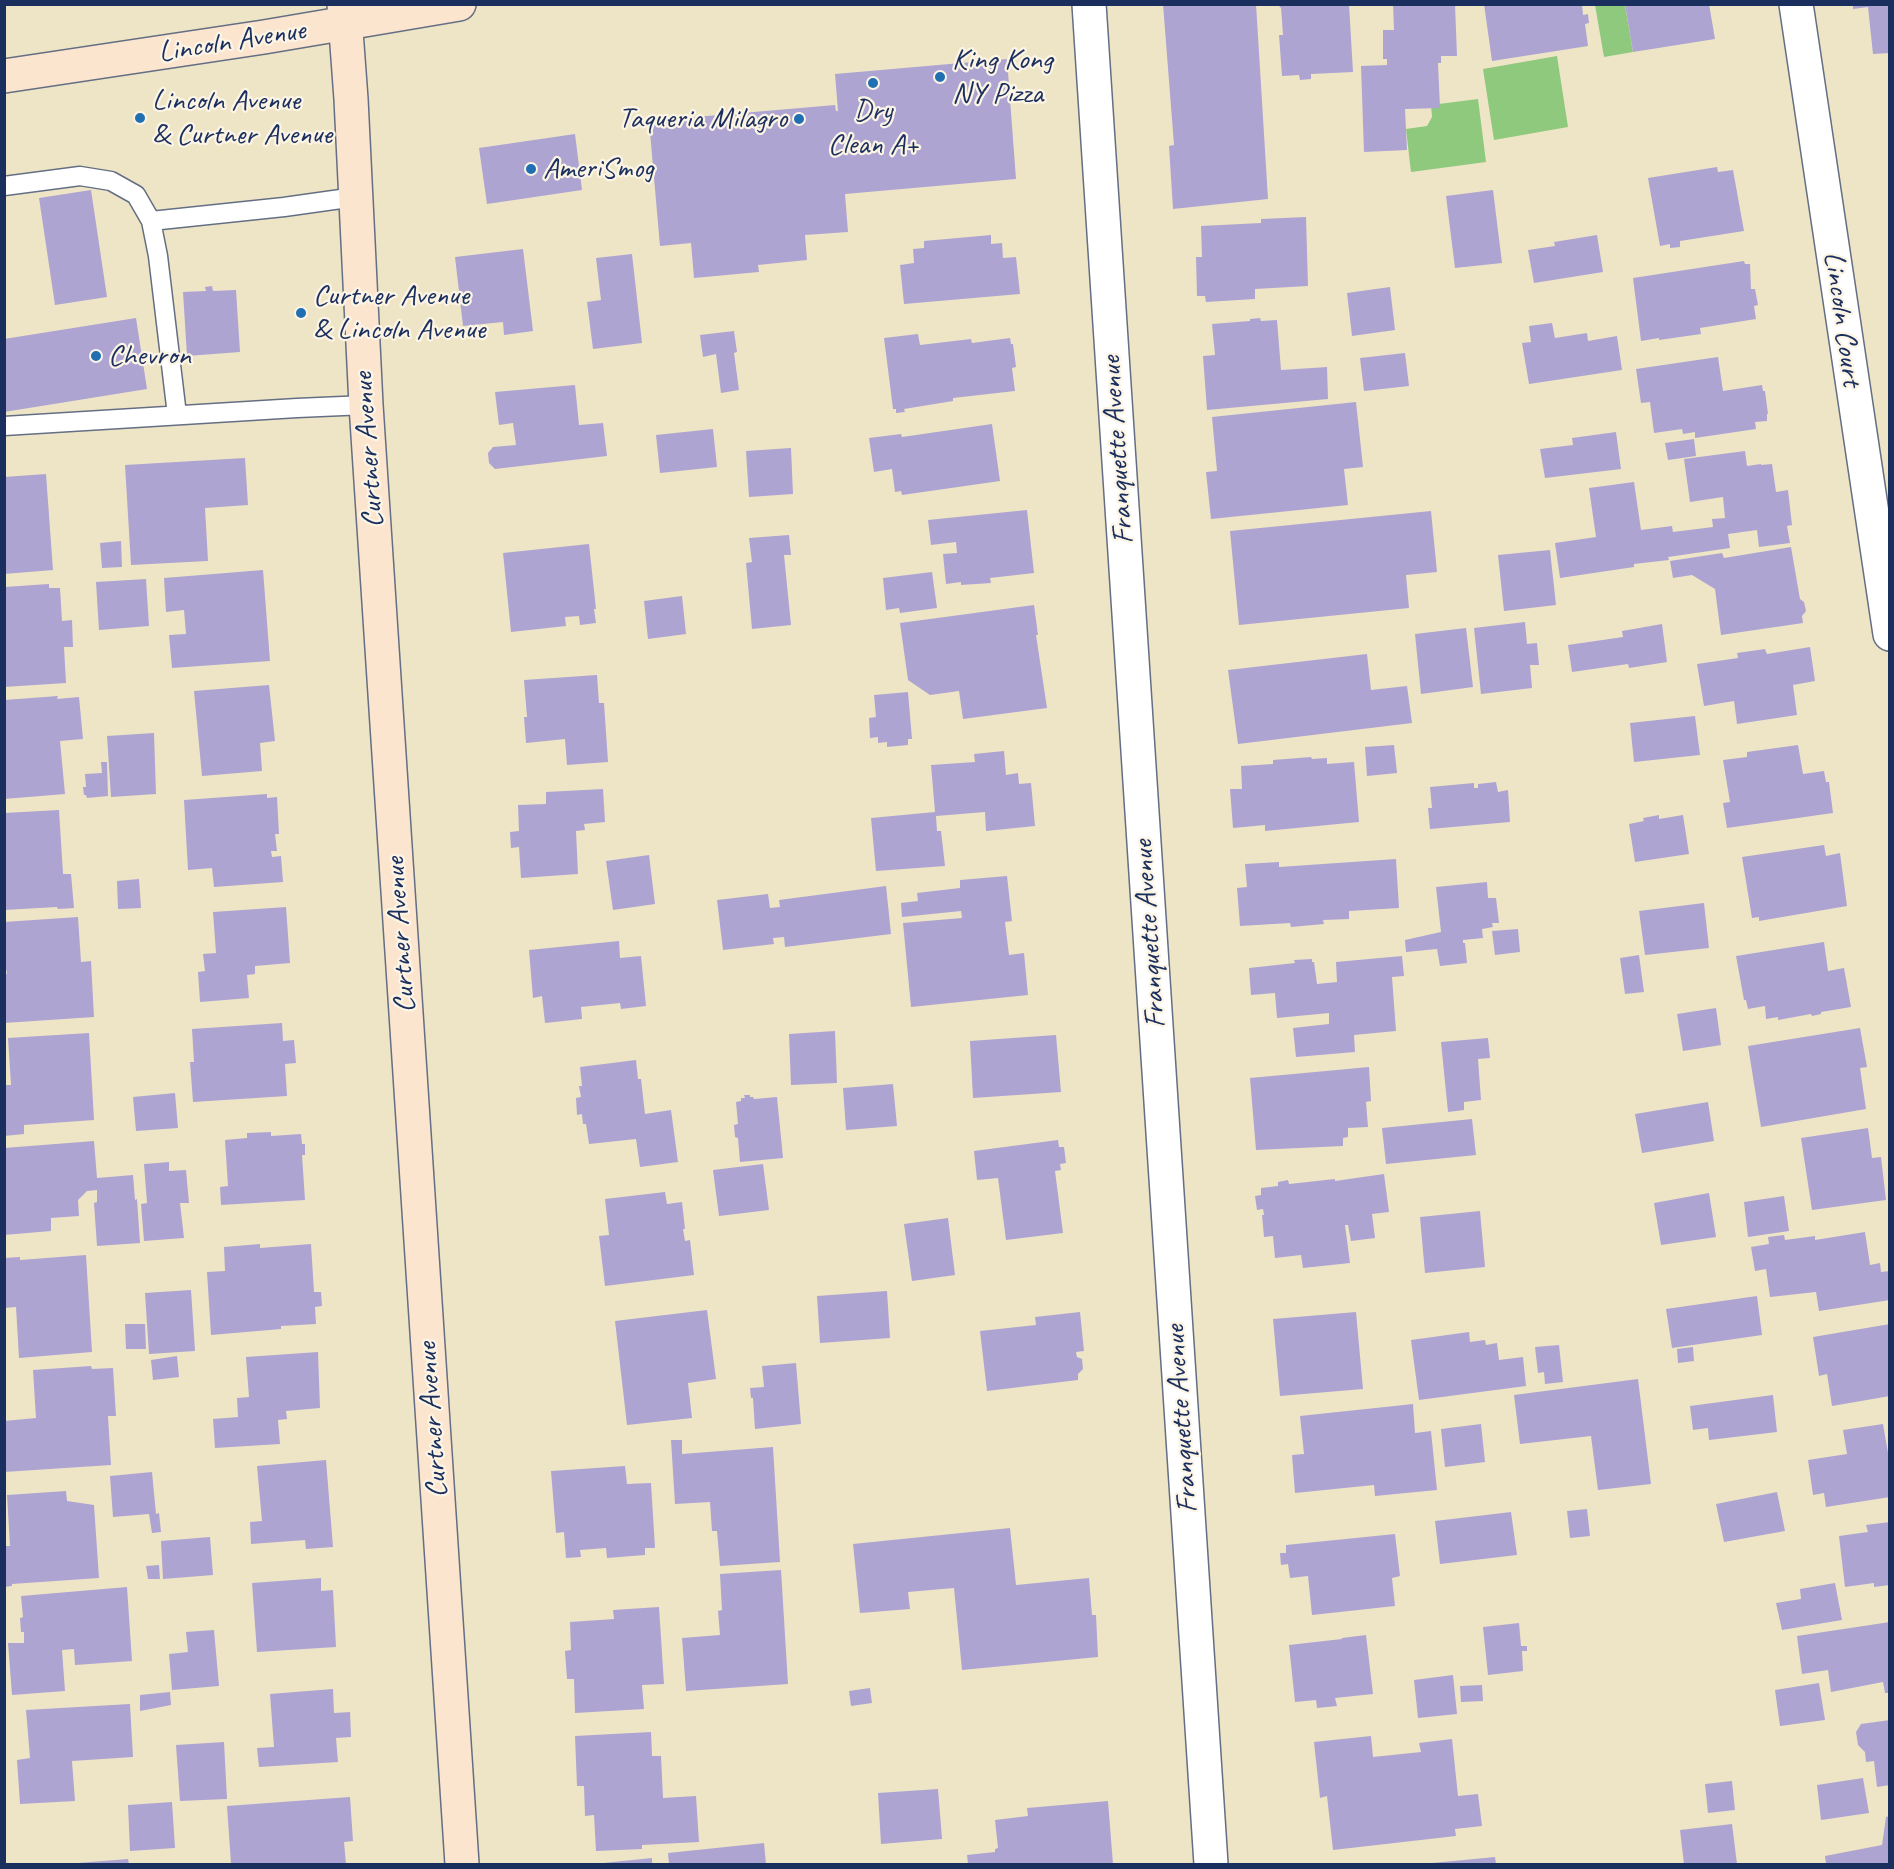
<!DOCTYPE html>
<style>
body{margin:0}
#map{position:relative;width:1894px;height:1869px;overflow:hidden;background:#eee5c7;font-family:Caveat,sans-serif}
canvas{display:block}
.frame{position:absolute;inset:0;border:6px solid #1b2f5e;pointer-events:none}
</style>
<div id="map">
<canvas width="1894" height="1869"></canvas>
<div class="frame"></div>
</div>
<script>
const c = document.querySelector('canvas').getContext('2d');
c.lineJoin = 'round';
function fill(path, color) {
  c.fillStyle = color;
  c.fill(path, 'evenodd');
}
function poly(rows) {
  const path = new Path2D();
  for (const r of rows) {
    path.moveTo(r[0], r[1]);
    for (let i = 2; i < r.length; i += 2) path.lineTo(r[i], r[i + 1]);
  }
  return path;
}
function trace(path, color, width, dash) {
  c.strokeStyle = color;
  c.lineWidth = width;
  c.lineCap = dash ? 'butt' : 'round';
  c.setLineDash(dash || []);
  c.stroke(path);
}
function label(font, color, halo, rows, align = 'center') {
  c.font = font + ' Caveat,sans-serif';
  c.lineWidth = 4.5;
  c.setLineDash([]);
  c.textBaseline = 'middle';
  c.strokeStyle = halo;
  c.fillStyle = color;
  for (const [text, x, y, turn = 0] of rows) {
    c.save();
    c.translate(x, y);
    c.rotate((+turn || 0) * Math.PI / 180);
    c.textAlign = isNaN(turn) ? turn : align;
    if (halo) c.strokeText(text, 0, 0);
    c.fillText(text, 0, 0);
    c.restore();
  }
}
const green = poly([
 [1595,5,1625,5,1633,52,1604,57],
 [1557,56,1568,127,1494,140,1483,69],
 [1478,99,1486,162,1411,172,1406,129,1427,126,1432,117,1431,105]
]);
const building = poly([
 [1163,4,1256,4,1268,199,1173,209,1169,146,1174,145],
 [1279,4,1349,4,1353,72,1311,74,1311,79,1300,80,1299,75,1282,76,1279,35,1283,35,1281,7,1280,8],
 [1393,4,1455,4,1457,56,1441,56,1441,63,1438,63,1440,108,1405,109,1407,150,1364,152,1361,66,1387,65,1387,59,1383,59,1383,30,1394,30],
 [1484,4,1582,4,1583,15,1588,14,1589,23,1585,24,1588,46,1492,61],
 [1625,4,1709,4,1715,39,1633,52],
 [1853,4,1890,4,1890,53,1873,54,1868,7,1853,9],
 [1007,59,1016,179,845,194,848,232,805,235,807,260,758,265,759,272,694,278,691,243,660,246,649,121,835,105,836,111,838,111,835,74],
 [575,134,582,190,487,204,479,148],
 [1717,167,1718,172,1733,170,1744,231,1680,241,1680,247,1670,248,1670,244,1660,246,1648,178],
 [91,190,107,297,55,305,39,198],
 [1493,190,1502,263,1455,268,1446,196],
 [1306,217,1308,286,1255,289,1255,299,1206,302,1205,296,1197,296,1196,257,1202,257,1201,226,1261,223,1261,219],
 [991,235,991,244,1002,243,1003,258,1016,257,1020,294,904,304,900,265,914,263,913,249,924,248,924,241],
 [1597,235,1603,272,1534,283,1528,250,1555,246,1554,242],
 [523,249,533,331,504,335,503,322,463,326,455,257],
 [632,254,642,343,593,349,587,302,601,300,596,258],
 [1744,261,1745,264,1750,264,1751,289,1755,289,1758,305,1754,306,1756,319,1700,328,1701,334,1659,340,1659,338,1641,341,1633,278],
 [212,286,213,291,236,290,240,352,187,356,183,292,206,291,205,287],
 [1390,287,1395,330,1352,336,1347,293],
 [136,318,147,389,4,412,4,339],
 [1260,318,1261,321,1277,320,1281,370,1327,367,1328,399,1207,410,1203,356,1215,355,1212,324,1250,321,1250,319],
 [1552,323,1555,338,1587,333,1588,341,1617,336,1622,370,1529,384,1522,343,1531,342,1529,326],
 [734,331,737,352,734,353,739,390,721,393,716,354,703,357,700,335],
 [918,334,920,345,971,339,972,343,1010,338,1011,344,1013,344,1016,367,1012,368,1015,391,953,398,953,401,904,409,905,412,896,413,896,409,893,409,884,338],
 [1405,353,1409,386,1364,391,1360,358],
 [1718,357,1723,391,1762,385,1763,391,1765,391,1768,414,1767,414,1767,421,1755,422,1756,429,1695,438,1695,432,1683,434,1682,429,1654,433,1650,402,1641,403,1636,369],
 [575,385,579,425,603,423,607,456,495,469,489,463,488,453,493,447,516,445,513,423,499,425,495,392],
 [1356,402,1363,467,1344,469,1348,505,1211,519,1206,472,1217,471,1212,417],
 [992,424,1000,481,902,495,901,491,895,492,892,469,874,472,869,438,901,434,902,437],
 [713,429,717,467,660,473,656,435],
 [1616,432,1621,469,1545,478,1540,449,1573,445,1572,438],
 [1694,439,1696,456,1668,460,1665,443],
 [791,448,793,494,749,497,746,451],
 [1745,451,1747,466,1761,464,1761,465,1772,464,1776,492,1788,490,1792,525,1787,526,1790,543,1759,547,1757,530,1728,534,1730,548,1668,557,1669,560,1634,564,1634,567,1560,578,1555,543,1596,537,1589,488,1634,482,1641,530,1672,526,1673,532,1713,527,1712,519,1725,518,1723,497,1690,502,1684,459],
 [245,458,248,505,205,508,208,561,131,565,125,465],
 [46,474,53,570,4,574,4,477],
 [1027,510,1034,573,990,578,991,583,961,585,961,582,946,584,943,554,957,553,956,542,931,545,928,520],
 [1431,511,1437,572,1406,575,1409,608,1239,625,1230,531],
 [789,535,791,555,784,555,791,625,752,629,746,563,752,562,749,538],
 [121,541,122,567,102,568,100,543],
 [589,544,596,609,594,609,596,623,580,625,579,616,565,617,566,626,511,632,503,553],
 [1791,547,1800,599,1804,602,1806,611,1802,616,1803,623,1721,635,1715,589,1692,575,1673,578,1670,561,1722,553,1724,558],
 [1550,550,1556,605,1504,611,1498,555],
 [263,570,270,661,172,668,169,635,186,634,184,610,166,612,164,578],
 [932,572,937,608,900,613,899,608,886,610,883,578],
 [146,579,149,626,99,630,96,582],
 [49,584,49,588,60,588,62,621,72,620,73,647,64,647,66,683,4,687,4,587],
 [682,596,686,634,648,639,644,601],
 [1034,605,1038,635,1036,635,1047,708,963,719,959,691,930,695,908,680,900,623],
 [1525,622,1527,644,1537,643,1539,665,1530,665,1532,688,1481,694,1474,628],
 [1662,624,1667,662,1629,668,1628,664,1572,672,1568,645,1623,637,1622,631],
 [1466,628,1473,687,1421,694,1415,634],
 [1810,647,1815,681,1793,685,1797,715,1737,724,1734,701,1704,706,1697,664,1738,658,1737,653,1765,649,1767,654],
 [1367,654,1371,690,1407,686,1412,723,1238,744,1228,670],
 [597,675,599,703,604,703,608,762,567,765,565,739,526,743,524,717,527,717,524,680],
 [269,685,275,741,260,743,262,771,202,776,194,691],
 [908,692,912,739,908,739,908,745,887,747,887,742,878,743,878,737,870,738,869,718,876,717,874,695],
 [58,696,57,699,79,697,83,739,60,741,65,794,4,799,4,700],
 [1695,716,1700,755,1634,762,1630,723],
 [154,733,156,794,111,797,107,736],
 [1394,745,1397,773,1367,776,1365,747],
 [1798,745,1803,774,1824,771,1826,782,1829,782,1833,813,1727,828,1723,803,1730,802,1723,760,1747,757,1747,752],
 [1004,751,1006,775,1018,773,1019,784,1031,783,1035,826,986,831,985,812,936,816,937,831,941,831,945,866,876,871,871,818,935,812,931,765,975,762,974,754],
 [1311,757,1312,759,1327,758,1327,764,1354,762,1359,822,1265,831,1265,825,1233,828,1230,789,1242,789,1241,766,1273,764,1273,760],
 [101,762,107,762,108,796,87,798,86,795,84,795,83,787,86,787,85,774,102,773],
 [1496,782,1498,792,1508,790,1510,822,1430,829,1428,808,1432,808,1430,787,1474,783,1474,788,1478,788,1478,784],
 [603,789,605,822,584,824,585,830,576,831,578,874,521,878,519,847,511,848,510,832,519,831,518,805,546,804,546,792],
 [267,794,267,798,277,797,279,834,275,834,277,851,271,851,272,857,281,856,283,882,214,887,212,868,188,870,184,800],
 [59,810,63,874,71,874,74,908,58,909,57,907,4,910,4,813],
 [1659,815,1659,819,1683,815,1689,854,1635,862,1629,824,1644,821,1643,818],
 [1824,845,1826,856,1840,853,1847,906,1759,921,1759,917,1752,918,1742,857],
 [649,855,655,904,613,910,606,861],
 [1396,859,1399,908,1349,911,1349,919,1323,920,1324,924,1291,927,1290,923,1240,926,1237,888,1247,887,1245,864,1279,862,1279,867],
 [1007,876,1012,921,1005,922,1009,955,1024,953,1028,995,911,1007,903,923,962,918,961,911,902,917,901,903,918,901,917,893,960,888,960,880],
 [139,879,141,908,118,909,117,881],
 [1487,882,1488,898,1496,898,1499,923,1492,923,1493,927,1482,929,1483,938,1463,940,1463,943,1465,943,1467,963,1440,966,1437,949,1406,952,1405,940,1441,932,1436,887],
 [886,886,891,934,785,947,784,937,773,938,774,944,723,950,717,900,768,894,770,908,780,907,779,900],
 [1704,903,1709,948,1645,955,1639,911],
 [286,907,290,963,255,966,255,974,247,975,249,998,200,1002,198,972,205,971,203,954,216,953,213,912],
 [78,917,81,962,91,961,94,1017,4,1023,4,974,7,974,4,958,4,922],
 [1518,929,1520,952,1495,955,1492,931],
 [619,941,620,958,641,956,646,1006,621,1009,620,1003,581,1007,582,1019,545,1023,542,996,533,998,529,950],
 [1824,942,1828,971,1844,968,1851,1007,1821,1012,1821,1014,1812,1016,1811,1014,1778,1020,1778,1017,1766,1019,1765,1006,1748,1009,1746,1000,1744,1000,1736,956],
 [1639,955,1644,992,1625,994,1620,958],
 [1402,956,1404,976,1392,977,1396,1031,1354,1035,1355,1052,1296,1057,1293,1028,1329,1024,1329,1013,1277,1018,1275,993,1251,995,1249,968,1295,963,1294,960,1312,959,1312,962,1314,962,1317,984,1337,982,1336,962],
 [1716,1008,1721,1045,1683,1051,1677,1014],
 [282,1023,283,1041,294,1040,296,1063,285,1064,287,1096,193,1102,190,1062,194,1062,192,1029],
 [1860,1028,1867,1067,1860,1068,1866,1109,1761,1127,1748,1046],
 [835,1031,837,1083,791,1085,789,1034],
 [89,1033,94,1120,24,1125,24,1134,4,1136,4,1085,11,1085,8,1038],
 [1056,1035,1061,1092,973,1098,970,1041],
 [1488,1038,1490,1058,1478,1059,1481,1100,1464,1102,1464,1110,1448,1112,1441,1042],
 [636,1060,638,1079,641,1079,645,1114,671,1110,678,1162,640,1167,636,1139,589,1144,586,1124,583,1124,582,1114,577,1115,576,1098,581,1097,579,1086,582,1086,580,1067],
 [1369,1067,1371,1101,1366,1102,1368,1127,1348,1128,1348,1137,1343,1138,1343,1146,1256,1150,1250,1078],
 [893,1084,897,1126,846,1130,843,1088],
 [175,1093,178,1128,136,1131,133,1097],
 [744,1095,750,1095,750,1097,753,1097,754,1099,777,1097,783,1158,740,1162,738,1138,735,1137,734,1125,738,1124,736,1102,741,1101,741,1098,745,1098],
 [1708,1102,1714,1141,1642,1153,1635,1114],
 [1472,1119,1476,1155,1386,1164,1382,1128],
 [1868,1128,1872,1158,1881,1157,1886,1200,1812,1210,1801,1138],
 [271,1132,271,1136,301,1134,302,1144,305,1144,305,1155,302,1155,305,1200,221,1205,220,1187,228,1186,225,1140,247,1138,247,1133],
 [1058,1140,1059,1147,1064,1147,1066,1163,1060,1164,1061,1170,1055,1171,1063,1233,1006,1240,998,1178,977,1180,974,1151],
 [94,1141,97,1178,133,1175,135,1200,137,1199,140,1243,97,1246,94,1203,97,1202,97,1190,87,1191,78,1200,79,1216,51,1218,51,1231,4,1235,4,1148],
 [169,1162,169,1171,186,1170,189,1203,180,1203,184,1238,144,1241,141,1204,147,1203,144,1164],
 [763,1164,769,1210,719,1216,713,1170],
 [1384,1174,1389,1212,1372,1214,1375,1238,1351,1241,1348,1225,1345,1225,1350,1263,1303,1268,1301,1255,1275,1258,1273,1236,1264,1237,1262,1215,1264,1215,1263,1209,1257,1210,1255,1196,1261,1195,1261,1188,1278,1186,1278,1182,1288,1180,1289,1184,1335,1179,1335,1181],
 [665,1192,667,1204,682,1202,685,1229,683,1229,685,1241,690,1240,694,1275,605,1286,599,1236,609,1235,605,1199],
 [1709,1193,1716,1237,1661,1245,1654,1203],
 [1784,1196,1789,1231,1748,1237,1744,1202],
 [1480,1211,1485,1267,1425,1273,1420,1217],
 [948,1218,955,1275,912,1281,904,1224],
 [1865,1232,1870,1265,1880,1263,1881,1272,1890,1271,1890,1300,1819,1311,1816,1292,1770,1297,1766,1269,1755,1271,1751,1247,1769,1244,1768,1237,1784,1235,1785,1240,1815,1236,1815,1240],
 [260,1244,260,1248,311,1244,314,1292,321,1292,322,1306,315,1307,316,1324,281,1326,281,1329,211,1335,207,1272,225,1271,224,1247],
 [86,1255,92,1352,19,1358,16,1307,4,1308,4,1258,20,1257,20,1260],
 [191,1290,195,1351,149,1354,145,1293],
 [887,1291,890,1338,820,1343,817,1296],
 [1757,1296,1762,1335,1672,1348,1666,1309],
 [707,1310,716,1379,688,1383,692,1418,627,1425,615,1321],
 [1080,1312,1084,1351,1076,1352,1077,1357,1082,1359,1083,1369,1078,1374,1078,1380,987,1391,980,1331,1036,1325,1035,1317],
 [1356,1312,1363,1389,1280,1396,1273,1319],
 [125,1324,145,1324,146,1349,126,1349],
 [1890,1324,1890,1396,1832,1406,1827,1374,1819,1376,1813,1337],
 [1469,1332,1470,1342,1485,1340,1486,1345,1497,1343,1499,1360,1523,1357,1526,1386,1419,1400,1411,1340],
 [1559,1345,1563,1382,1545,1384,1544,1372,1538,1373,1535,1347],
 [1693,1347,1694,1361,1678,1363,1677,1349],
 [318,1352,320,1408,286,1411,287,1419,278,1420,280,1444,215,1448,213,1419,238,1417,237,1398,249,1397,246,1357],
 [177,1356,179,1377,153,1380,151,1360],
 [796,1363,801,1424,755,1429,753,1398,751,1398,750,1388,764,1387,762,1366],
 [91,1366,92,1369,113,1368,116,1416,108,1416,111,1465,4,1472,4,1421,36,1418,33,1370],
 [1638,1379,1651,1484,1598,1490,1591,1436,1520,1444,1514,1395],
 [1773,1395,1777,1432,1709,1440,1708,1428,1693,1430,1690,1406],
 [1413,1404,1415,1433,1431,1431,1437,1490,1375,1496,1374,1485,1295,1493,1292,1455,1304,1454,1300,1416],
 [1481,1424,1485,1462,1445,1467,1441,1429],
 [1883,1424,1888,1453,1890,1453,1890,1497,1826,1507,1824,1493,1813,1495,1808,1460,1847,1454,1843,1430],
 [671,1440,682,1440,682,1454,773,1447,780,1562,720,1566,717,1531,712,1531,710,1502,675,1504],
 [326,1460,333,1547,306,1549,305,1540,251,1544,250,1522,262,1521,257,1466],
 [625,1466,627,1484,651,1483,655,1548,645,1548,645,1555,607,1558,606,1548,580,1550,581,1557,566,1558,564,1532,556,1533,551,1471],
 [152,1472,156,1514,159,1513,161,1532,152,1533,149,1514,113,1517,110,1476],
 [66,1491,67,1501,94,1505,99,1578,12,1584,12,1586,4,1587,4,1546,10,1546,7,1495],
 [1777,1492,1785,1531,1724,1542,1716,1504],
 [1587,1509,1590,1536,1570,1538,1567,1511],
 [1511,1512,1517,1555,1440,1564,1435,1521],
 [1890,1522,1890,1585,1874,1587,1874,1583,1845,1587,1839,1536,1868,1532,1866,1525],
 [1010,1528,1016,1585,1089,1578,1092,1615,1096,1615,1098,1657,962,1670,954,1588,908,1592,910,1609,860,1613,853,1544],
 [1395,1534,1400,1576,1392,1578,1395,1606,1312,1615,1308,1576,1290,1578,1288,1564,1281,1565,1280,1553,1286,1553,1286,1545],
 [210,1537,213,1575,163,1579,161,1541],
 [159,1565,160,1579,148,1579,146,1566],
 [781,1570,788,1684,686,1691,682,1638,720,1635,718,1611,722,1610,720,1574],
 [321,1578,321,1591,333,1590,336,1647,257,1652,252,1583],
 [1835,1583,1842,1620,1782,1630,1776,1603,1801,1599,1800,1589],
 [127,1587,132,1661,75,1665,74,1649,62,1650,65,1691,12,1695,8,1643,24,1643,24,1632,21,1632,20,1618,23,1617,21,1596],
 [659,1607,664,1684,642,1685,644,1709,575,1713,574,1679,567,1679,565,1651,571,1650,570,1622,614,1619,613,1610],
 [1890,1622,1890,1693,1885,1693,1883,1682,1831,1692,1828,1670,1802,1674,1797,1636],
 [1519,1623,1521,1646,1527,1646,1527,1651,1522,1651,1523,1671,1488,1675,1483,1627],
 [214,1630,219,1686,172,1690,169,1654,188,1652,186,1632],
 [1366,1635,1373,1694,1335,1698,1337,1706,1317,1708,1316,1700,1295,1702,1289,1645,1342,1639,1342,1638],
 [1453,1675,1457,1714,1418,1718,1414,1680],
 [1819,1683,1825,1720,1780,1726,1775,1690],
 [1482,1685,1483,1701,1461,1702,1460,1686],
 [870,1688,872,1703,851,1706,849,1691],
 [333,1689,334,1713,350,1712,351,1737,336,1738,338,1762,259,1767,257,1748,274,1747,270,1694],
 [170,1692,171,1705,140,1711,140,1695],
 [130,1704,133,1757,72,1761,75,1801,20,1804,17,1760,30,1758,26,1710],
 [1890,1720,1890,1785,1877,1787,1874,1761,1866,1762,1865,1752,1858,1745,1856,1732,1861,1724],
 [651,1732,652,1756,661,1756,663,1798,696,1796,699,1842,642,1845,642,1849,596,1851,594,1815,585,1816,584,1786,577,1786,575,1736],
 [1371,1736,1373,1757,1421,1752,1419,1743,1452,1739,1458,1796,1478,1794,1482,1826,1455,1829,1456,1836,1333,1850,1327,1796,1320,1798,1314,1742],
 [224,1742,227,1799,180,1801,176,1745],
 [1863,1778,1869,1813,1821,1820,1817,1785],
 [1732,1781,1735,1810,1708,1813,1705,1784],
 [938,1789,942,1839,881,1844,878,1793],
 [350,1797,353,1841,344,1842,346,1864,231,1864,227,1806],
 [1108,1801,1113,1864,968,1864,967,1855,995,1852,995,1849,998,1848,995,1820,1028,1816,1027,1808],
 [172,1802,175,1848,130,1851,128,1805],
 [1890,1816,1890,1864,1826,1864,1825,1856,1882,1845,1886,1817],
 [1732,1824,1737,1864,1684,1864,1680,1830],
 [764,1843,766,1864,669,1864,668,1853],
 [1495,1857,1496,1864,1432,1864,1432,1863],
 [652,1858,652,1864,603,1864,603,1863],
 [128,1859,129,1864,78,1864,78,1863]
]);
const lane = poly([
 [4,186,80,176,111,181,136,195,151,221,158,256,177,415],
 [151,221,284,207,355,197],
 [4,426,297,408,366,405]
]);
const street = poly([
 [1089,4,1211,1864],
 [1796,4,1890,634]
]);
const secondary = poly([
 [344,4,351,99,366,405,462,1864],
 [4,76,264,37,459,4]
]);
const markers = [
 [940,77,6,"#1f6fb2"],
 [873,83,6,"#1f6fb2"],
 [140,118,6,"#1f6fb2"],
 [799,119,6,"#1f6fb2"],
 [531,169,6,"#1f6fb2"],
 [301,313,6,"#1f6fb2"],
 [96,356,6,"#1f6fb2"]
];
const streetNames = [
 ["Lincoln Avenue",232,42,-9],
 ["Lincoln Court",1842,319,82],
 ["Curtner Avenue",369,450,-94],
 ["Franquette Avenue",1118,450,-94],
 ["Franquette Avenue",1150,934,-94],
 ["Curtner Avenue",401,935,-94],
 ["Franquette Avenue",1182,1419,-94],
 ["Curtner Avenue",433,1420,-94]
];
const poiNames = [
 ["King Kong",952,60],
 ["NY Pizza",952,94],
 ["Lincoln Avenue",152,101],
 ["& Curtner Avenue",152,135],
 ["Dry",873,111,"center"],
 ["Clean A+",873,145,"center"],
 ["Taqueria Milagro",787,119,"right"],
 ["AmeriSmog",543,169],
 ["Curtner Avenue",313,296],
 ["& Lincoln Avenue",313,330],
 ["Chevron",108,356]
];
fill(green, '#8fc97d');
fill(building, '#aea4d2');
trace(lane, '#656f83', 21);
trace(street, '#656f83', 36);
trace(secondary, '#656f83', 36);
trace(lane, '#fff', 18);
trace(street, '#fff', 33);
trace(secondary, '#fce5cf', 33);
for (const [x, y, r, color] of markers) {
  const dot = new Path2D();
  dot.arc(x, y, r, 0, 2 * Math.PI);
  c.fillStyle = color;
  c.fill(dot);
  trace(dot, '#fcf5e5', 2);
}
label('30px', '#1b2f5e', '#fcf5e5', streetNames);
label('30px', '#1b2f5e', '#fcf5e5', poiNames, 'left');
</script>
